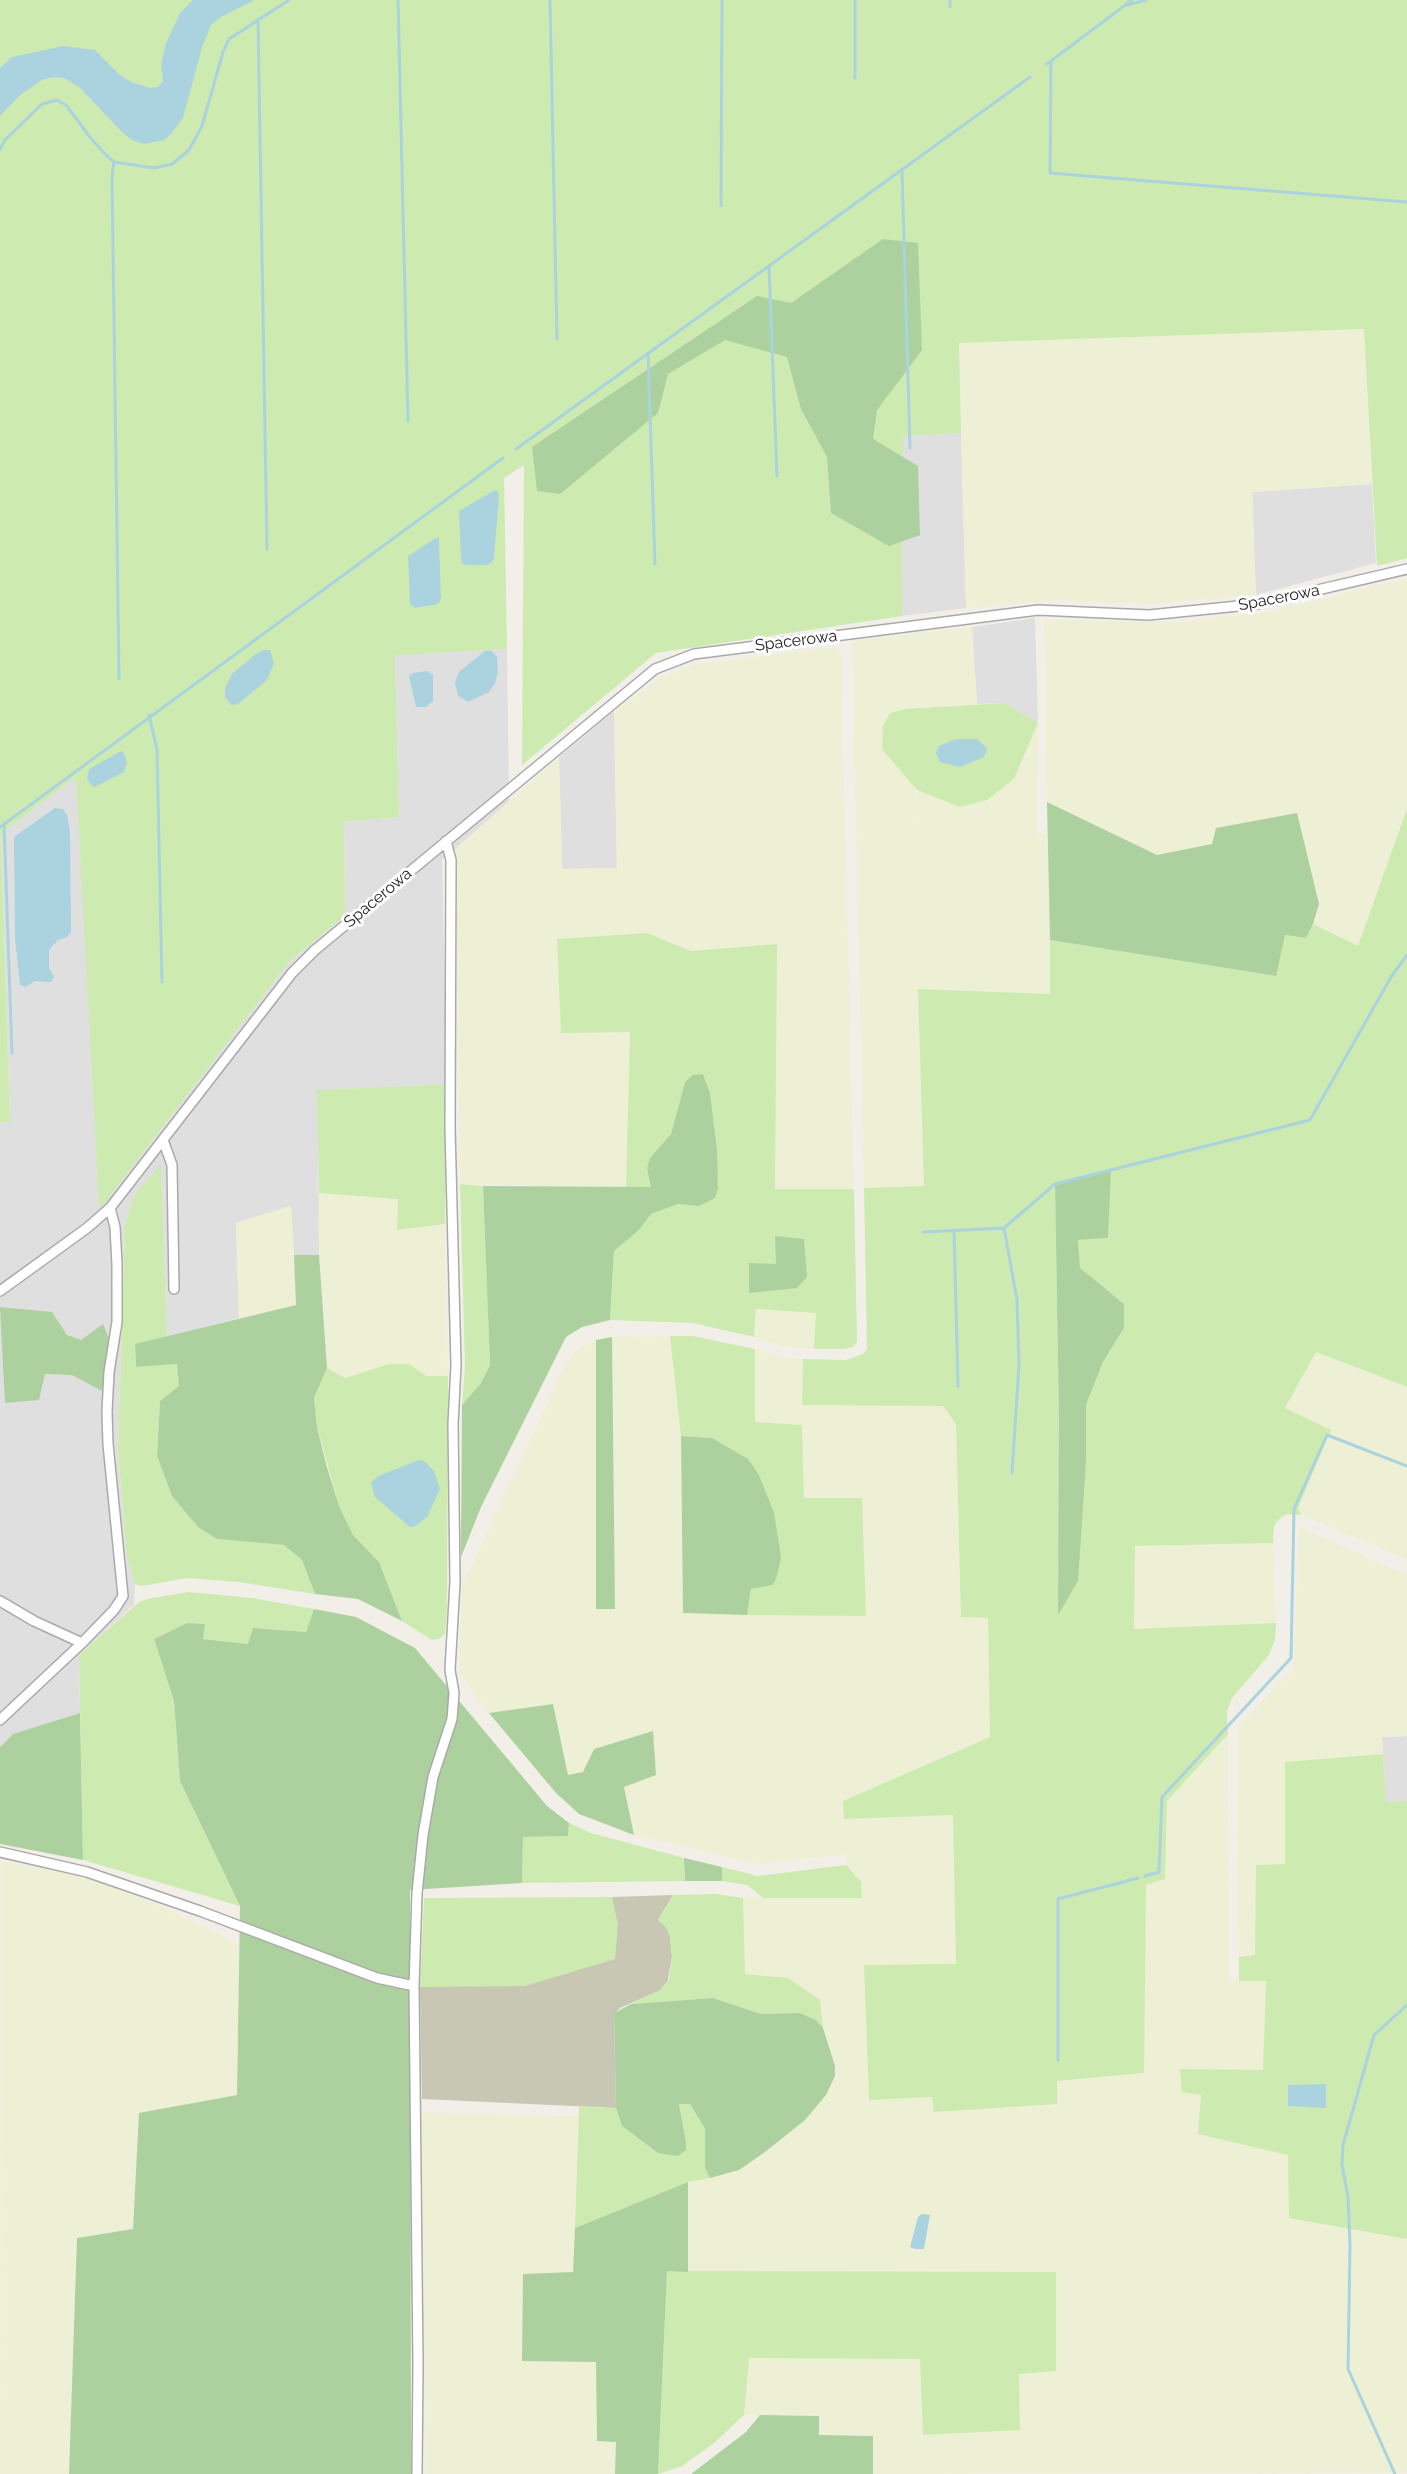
<!DOCTYPE html>
<style>
body{margin:0}
canvas{display:block;background:#f2efe9}
</style>
<canvas width="1407" height="2474"></canvas>
<script>
const c = document.querySelector('canvas').getContext('2d');
c.lineJoin = 'round';
function fill(path, color) {
  c.fillStyle = color;
  c.fill(path, 'evenodd');
}
function poly(rows) {
  const path = new Path2D();
  for (const r of rows) {
    path.moveTo(r[0], r[1]);
    for (let i = 2; i < r.length; i += 2) path.lineTo(r[i], r[i + 1]);
  }
  return path;
}
function trace(path, color, width, dash) {
  c.strokeStyle = color;
  c.lineWidth = width;
  c.lineCap = dash ? 'butt' : 'round';
  c.setLineDash(dash || []);
  c.stroke(path);
}
function label(font, color, halo, rows, align = 'center') {
  c.font = font + ' Raleway,sans-serif';
  c.lineWidth = 6;
  c.setLineDash([]);
  c.textBaseline = 'middle';
  c.strokeStyle = halo;
  c.fillStyle = color;
  for (const [text, x, y, turn = 0] of rows) {
    c.save();
    c.translate(x, y);
    c.rotate((+turn || 0) * Math.PI / 180);
    c.textAlign = isNaN(turn) ? turn : align;
    if (halo) c.strokeText(text, 0, 0);
    c.fillText(text, 0, 0);
    c.restore();
  }
}
const residential = poly([
 [961,433,966,608,902,616,903,435],
 [1372,484,1376,563,1256,595,1252,492],
 [1035,618,1038,723,1005,703,977,704,972,627],
 [507,649,509,803,442,860,447,1084,318,1090,319,1255,294,1255,291,1206,236,1223,239,1318,167,1337,161,1165,133,1197,125,1225,118,1450,127,1558,135,1584,134,1605,79,1655,80,1713,14,1734,0,1747,0,1122,10,1121,1,834,77,776,99,1206,104,1204,288,963,345,915,344,822,399,817,395,654],
 [614,711,617,868,562,869,559,757],
 [1407,1736,1407,1801,1386,1802,1382,1737]
]);
const construction = poly([
 [673,1895,658,1920,666,1927,670,1936,672,1957,667,1984,659,1991,620,2008,614,2014,616,2108,422,2099,420,1987,429,1982,566,1974,589,1961,614,1928,612,1897]
]);
const farmland = poly([
 [1365,329,1372,484,1252,492,1256,595,1150,604,1055,600,966,608,959,343],
 [1407,578,1407,809,1358,947,1313,924,1319,904,1212,844,1157,855,1047,802,1044,620,1183,622,1241,615,1274,611],
 [972,627,977,704,914,708,916,829,917,790,960,807,1014,779,1038,723,1037,834,1048,834,1051,994,918,989,924,1187,864,1188,852,641],
 [836,647,841,658,854,1189,775,1189,777,944,691,951,647,933,557,939,630,1032,626,1187,460,1184,456,848,559,757,562,869,617,868,614,711,658,679,697,664],
 [319,1193,399,1199,398,1230,445,1224,448,1376,427,1376,409,1364,389,1364,345,1378,327,1368,319,1255],
 [291,1206,296,1305,239,1318,236,1223],
 [756,1309,817,1313,814,1349,785,1347,755,1337],
 [670,1336,681,1436,684,1613,747,1615,866,1615,804,1498,802,1425,755,1422,755,1349,781,1357,803,1359,802,1405,943,1406,956,1424,961,1616,988,1617,990,1737,843,1801,845,1819,953,1814,956,1965,864,1965,869,2099,933,2097,934,2111,1056,2104,1057,2081,1144,2073,1146,1885,1165,1879,1167,1801,1228,1734,1229,1981,1266,1980,1263,2070,1180,2069,1201,2095,1198,2134,1289,2155,1289,2218,1407,2239,1407,2473,873,2474,873,2436,818,2435,819,2416,744,2415,748,2358,921,2359,1019,2374,1056,2371,1056,2272,688,2272,688,2182,739,2170,765,2152,805,2120,826,2095,835,2066,823,2028,820,2000,788,1978,745,1974,743,1898,861,1898,861,1882,846,1865,846,1854,757,1864,634,1835,624,1786,582,1773,568,1775,553,1704,489,1713,459,1673,462,1586,565,1366,575,1350,596,1340,612,1337],
 [1316,1352,1407,1387,1407,1559,1301,1515,1298,1508,1331,1430,1285,1409],
 [1299,1527,1407,1575,1407,1736,1382,1737,1383,1754,1285,1762,1285,1864,1256,1865,1255,1955,1239,1957,1237,1728,1293,1669],
 [1273,1543,1276,1623,1134,1629,1135,1546],
 [1,1861,87,1877,163,1907,239,1944,237,2095,139,2113,133,2229,77,2238,69,2474,0,2474],
 [421,2113,578,2116,574,2272,523,2361,596,2361,597,2441,616,2442,615,2474,425,2474]
]);
const grass = poly([
 [0,0,1407,0,1407,558,1377,566,1364,329,959,343,961,433,903,436,902,616,656,653,522,765,524,465,504,478,507,649,395,655,399,817,344,822,345,915,288,963,104,1204,99,1207,76,777,1,834,10,1122,0,1122],
 [1005,703,1038,723,1014,779,987,800,960,807,917,790,882,749,883,726,890,713,905,709],
 [1407,809,1407,1387,1316,1352,1285,1408,1331,1430,1298,1508,1301,1515,1288,1514,1281,1517,1274,1525,1273,1543,1135,1546,1134,1629,1276,1623,1275,1639,1269,1655,1232,1698,1227,1712,1228,1734,1167,1801,1165,1879,1146,1885,1144,2073,1057,2081,1057,2104,934,2112,932,2097,869,2100,864,1965,956,1964,953,1815,844,1819,843,1801,990,1737,988,1618,961,1617,956,1424,943,1406,802,1405,803,1359,846,1360,863,1354,867,1349,864,1188,924,1186,918,989,1050,994,1050,940,1275,976,1285,935,1306,938,1313,924,1358,946],
 [1055,1184,1108,1238,1078,1240,1080,1269,1124,1304,1124,1328,1103,1362,1086,1405,1086,1462,1059,1424],
 [647,933,691,951,777,944,775,1189,854,1189,857,1341,853,1347,845,1349,814,1349,816,1313,756,1309,754,1337,693,1323,610,1320,614,1251,639,1230,651,1214,678,1204,699,1206,717,1149,710,1093,703,1074,685,1082,671,1134,650,1159,647,1168,652,1187,626,1187,630,1032,561,1033,557,939],
 [749,1264,776,1264,749,1293],
 [447,1084,445,1224,397,1230,398,1199,319,1193,317,1090],
 [161,1164,167,1337,135,1345,136,1367,177,1364,180,1386,160,1401,157,1456,172,1496,217,1539,284,1545,302,1560,315,1594,239,1582,187,1578,142,1586,135,1584,127,1558,118,1450,125,1225,133,1197],
 [460,1184,483,1186,490,1365,481,1383,462,1405,465,1367],
 [670,1336,693,1336,755,1349,755,1422,802,1425,804,1498,862,1498,866,1616,747,1615,751,1589,773,1585,712,1438,681,1436],
 [389,1364,409,1364,427,1376,448,1376,447,1607,445,1634,439,1639,432,1640,402,1621,379,1562,353,1535,339,1506,317,1427,314,1398,327,1368,345,1378],
 [189,1592,252,1598,314,1609,306,1632,253,1628,249,1644,203,1639,204,1624,187,1623,154,1639,174,1701,180,1781,240,1906,83,1860,79,1655,139,1602,147,1599],
 [1383,1754,1386,1802,1407,1801,1407,2239,1289,2218,1288,2155,1198,2134,1201,2095,1182,2092,1180,2069,1263,2070,1266,1981,1239,1981,1239,1957,1255,1955,1256,1865,1285,1864,1285,1762],
 [569,1823,591,1833,684,1858,685,1881,522,1883,523,1837,568,1836],
 [846,1865,861,1882,862,1898,763,1898,747,1885,722,1881,722,1867,758,1876],
 [716,1894,743,1898,745,1974,788,1978,820,2000,823,2028,816,2020,800,2013,761,2014,713,1998,631,2004,659,1991,669,1979,672,1957,670,1936,666,1927,658,1920,673,1895],
 [612,1897,618,1925,615,1959,525,1986,420,1987,424,1898],
 [679,2103,690,2104,705,2129,705,2168,710,2178,688,2182,575,2228,579,2107,616,2108,622,2126,658,2153,686,2141],
 [667,2271,1056,2272,1056,2371,1019,2374,1020,2430,923,2435,920,2359,749,2358,744,2415,713,2444,682,2466,658,2474]
]);
const forest = poly([
 [883,239,918,243,922,350,877,410,873,439,918,466,920,535,889,546,831,513,827,457,801,409,787,357,725,340,668,374,658,413,560,494,537,491,532,447,757,296,791,303],
 [1047,802,1157,855,1212,844,1216,828,1297,813,1319,904,1313,924,1306,938,1285,935,1276,976,1050,940],
 [703,1074,710,1093,717,1149,718,1188,715,1198,699,1206,678,1204,651,1214,639,1230,614,1251,610,1320,582,1327,566,1337,481,1507,461,1557,462,1405,481,1383,490,1365,483,1186,651,1187,647,1168,650,1158,671,1134,685,1082,693,1075],
 [1111,1169,1108,1238,1078,1240,1080,1268,1124,1304,1124,1328,1103,1362,1086,1405,1086,1462,1078,1581,1058,1615,1059,1424,1055,1184],
 [775,1236,804,1239,807,1277,797,1288,749,1293,749,1263,776,1264],
 [294,1255,319,1255,327,1368,314,1398,317,1427,326,1464,339,1506,353,1535,379,1562,402,1621,358,1599,315,1594,302,1560,284,1545,217,1539,198,1527,172,1496,157,1456,160,1401,179,1386,177,1364,136,1367,135,1344,296,1305],
 [0,1307,52,1312,67,1335,81,1340,103,1324,109,1339,102,1391,72,1375,45,1374,39,1400,5,1403],
 [612,1337,615,1609,596,1609,596,1340],
 [681,1436,712,1438,748,1459,759,1475,774,1513,781,1557,777,1576,773,1585,751,1589,747,1615,683,1613],
 [314,1609,356,1617,415,1648,547,1806,569,1823,568,1836,523,1837,522,1883,410,1890,411,2474,69,2474,77,2238,133,2229,139,2113,237,2095,240,1906,180,1781,174,1701,154,1639,187,1623,205,1624,203,1639,248,1644,253,1628,306,1632],
 [553,1704,568,1775,583,1772,594,1749,653,1731,656,1775,624,1787,634,1835,579,1814,556,1793,489,1713],
 [80,1713,83,1860,0,1844,0,1747,13,1734],
 [684,1858,722,1867,722,1881,685,1881],
 [713,1998,761,2014,800,2013,816,2020,823,2028,835,2066,835,2076,826,2095,805,2120,765,2152,739,2170,710,2178,705,2168,705,2129,690,2104,679,2104,686,2141,686,2150,678,2156,658,2153,622,2126,616,2108,614,2013,631,2004],
 [688,2182,688,2272,667,2271,658,2474,615,2474,616,2442,597,2441,596,2362,522,2361,523,2274,573,2272,575,2228],
 [760,2415,819,2416,819,2435,873,2436,873,2474,691,2474,746,2432]
]);
const water = poly([
 [193,0,254,0,221,17,211,25,202,47,183,118,170,135,164,140,144,144,132,140,123,133,79,87,64,78,54,77,42,80,20,95,0,116,0,68,12,57,63,46,95,50,119,74,131,82,150,88,158,87,163,81,161,65,166,43,180,13],
 [495,490,498,492,499,496,494,558,491,563,487,565,466,565,462,563,461,557,459,511],
 [436,538,439,538,439,542,441,598,438,604,415,608,410,604,408,556],
 [264,650,270,650,274,663,267,680,238,704,231,705,225,697,225,688,232,674,257,653],
 [485,651,492,651,497,657,498,672,495,683,489,692,468,702,458,696,455,682,459,672],
 [427,671,433,675,433,701,426,707,416,707,409,676,413,673],
 [956,739,977,739,987,748,984,757,960,767,940,762,936,753,939,746],
 [121,751,124,753,127,762,124,772,95,787,91,785,87,779,89,769],
 [55,808,63,809,67,815,70,831,71,932,67,937,58,940,49,950,49,968,54,977,51,982,35,981,26,987,20,985,15,938,14,837],
 [419,1460,424,1461,434,1471,440,1489,427,1517,415,1526,410,1527,375,1497,371,1483,378,1476],
 [1326,2084,1326,2108,1288,2106,1288,2085],
 [922,2214,930,2215,924,2249,915,2249,910,2247,918,2217]
]);
const stream = poly([
 [398,0,408,421],
 [550,0,557,339],
 [855,0,855,78],
 [950,0,950,7],
 [1127,5,1146,0],
 [258,19,267,549],
 [1051,61,1050,173,1407,202],
 [1047,64,1132,0],
 [0,150,4,141,42,104,57,100,67,106,89,136,106,155,114,162,154,168,172,164,189,150,202,126,223,52,229,39,289,0],
 [114,162,112,176,119,679],
 [902,171,910,448],
 [721,206,722,0],
 [769,266,777,476],
 [648,353,655,564],
 [516,449,1030,77],
 [149,715,157,750,162,982],
 [4,824,12,1053],
 [0,827,503,458],
 [1004,1228,1017,1300,1019,1365,1012,1473],
 [954,1230,958,1386],
 [923,1232,1004,1228,1055,1184,1310,1120,1391,977,1407,955],
 [1145,1876,1159,1872,1162,1797,1291,1658,1294,1509,1327,1435,1407,1466],
 [1058,2060,1058,1899,1138,1878],
 [1395,2474,1348,2369,1350,2245,1348,2197,1342,2165,1343,2145,1374,2035,1407,2005]
]);
const minor = poly([
 [163,1140,172,1165,174,1289],
 [0,1291,87,1228,110,1208,292,973,315,950,655,669,694,654,1038,610,1149,615,1258,604,1407,569],
 [0,1601,34,1621,82,1643],
 [0,1720,82,1643,114,1610,123,1596,108,1444,107,1412,109,1372,117,1322,117,1265,115,1227,110,1208],
 [0,1852,87,1872,200,1911,377,1978,414,1986],
 [417,2474,418,2364,414,1986,417,1893,423,1835,433,1777,452,1719,454,1693,450,1670,455,1582,453,1424,456,1365,450,1128,451,860,446,841]
]);
const streetNames = [
 ["Spacerowa",1279,598,-11],
 ["Spacerowa",796,641,-7],
 ["Spacerowa",378,898,-40]
];
fill(residential, '#e0dfdf');
fill(construction, '#c7c7b4');
fill(farmland, '#eef0d5');
fill(grass, '#cdebb0');
fill(forest, '#add19e');
fill(water, '#aad3df');
trace(stream, '#aad3df', 3);
trace(minor, '#a9a9a9', 12);
trace(minor, '#fff', 9);
label('16px', '#222', '#fff', streetNames);
</script>
